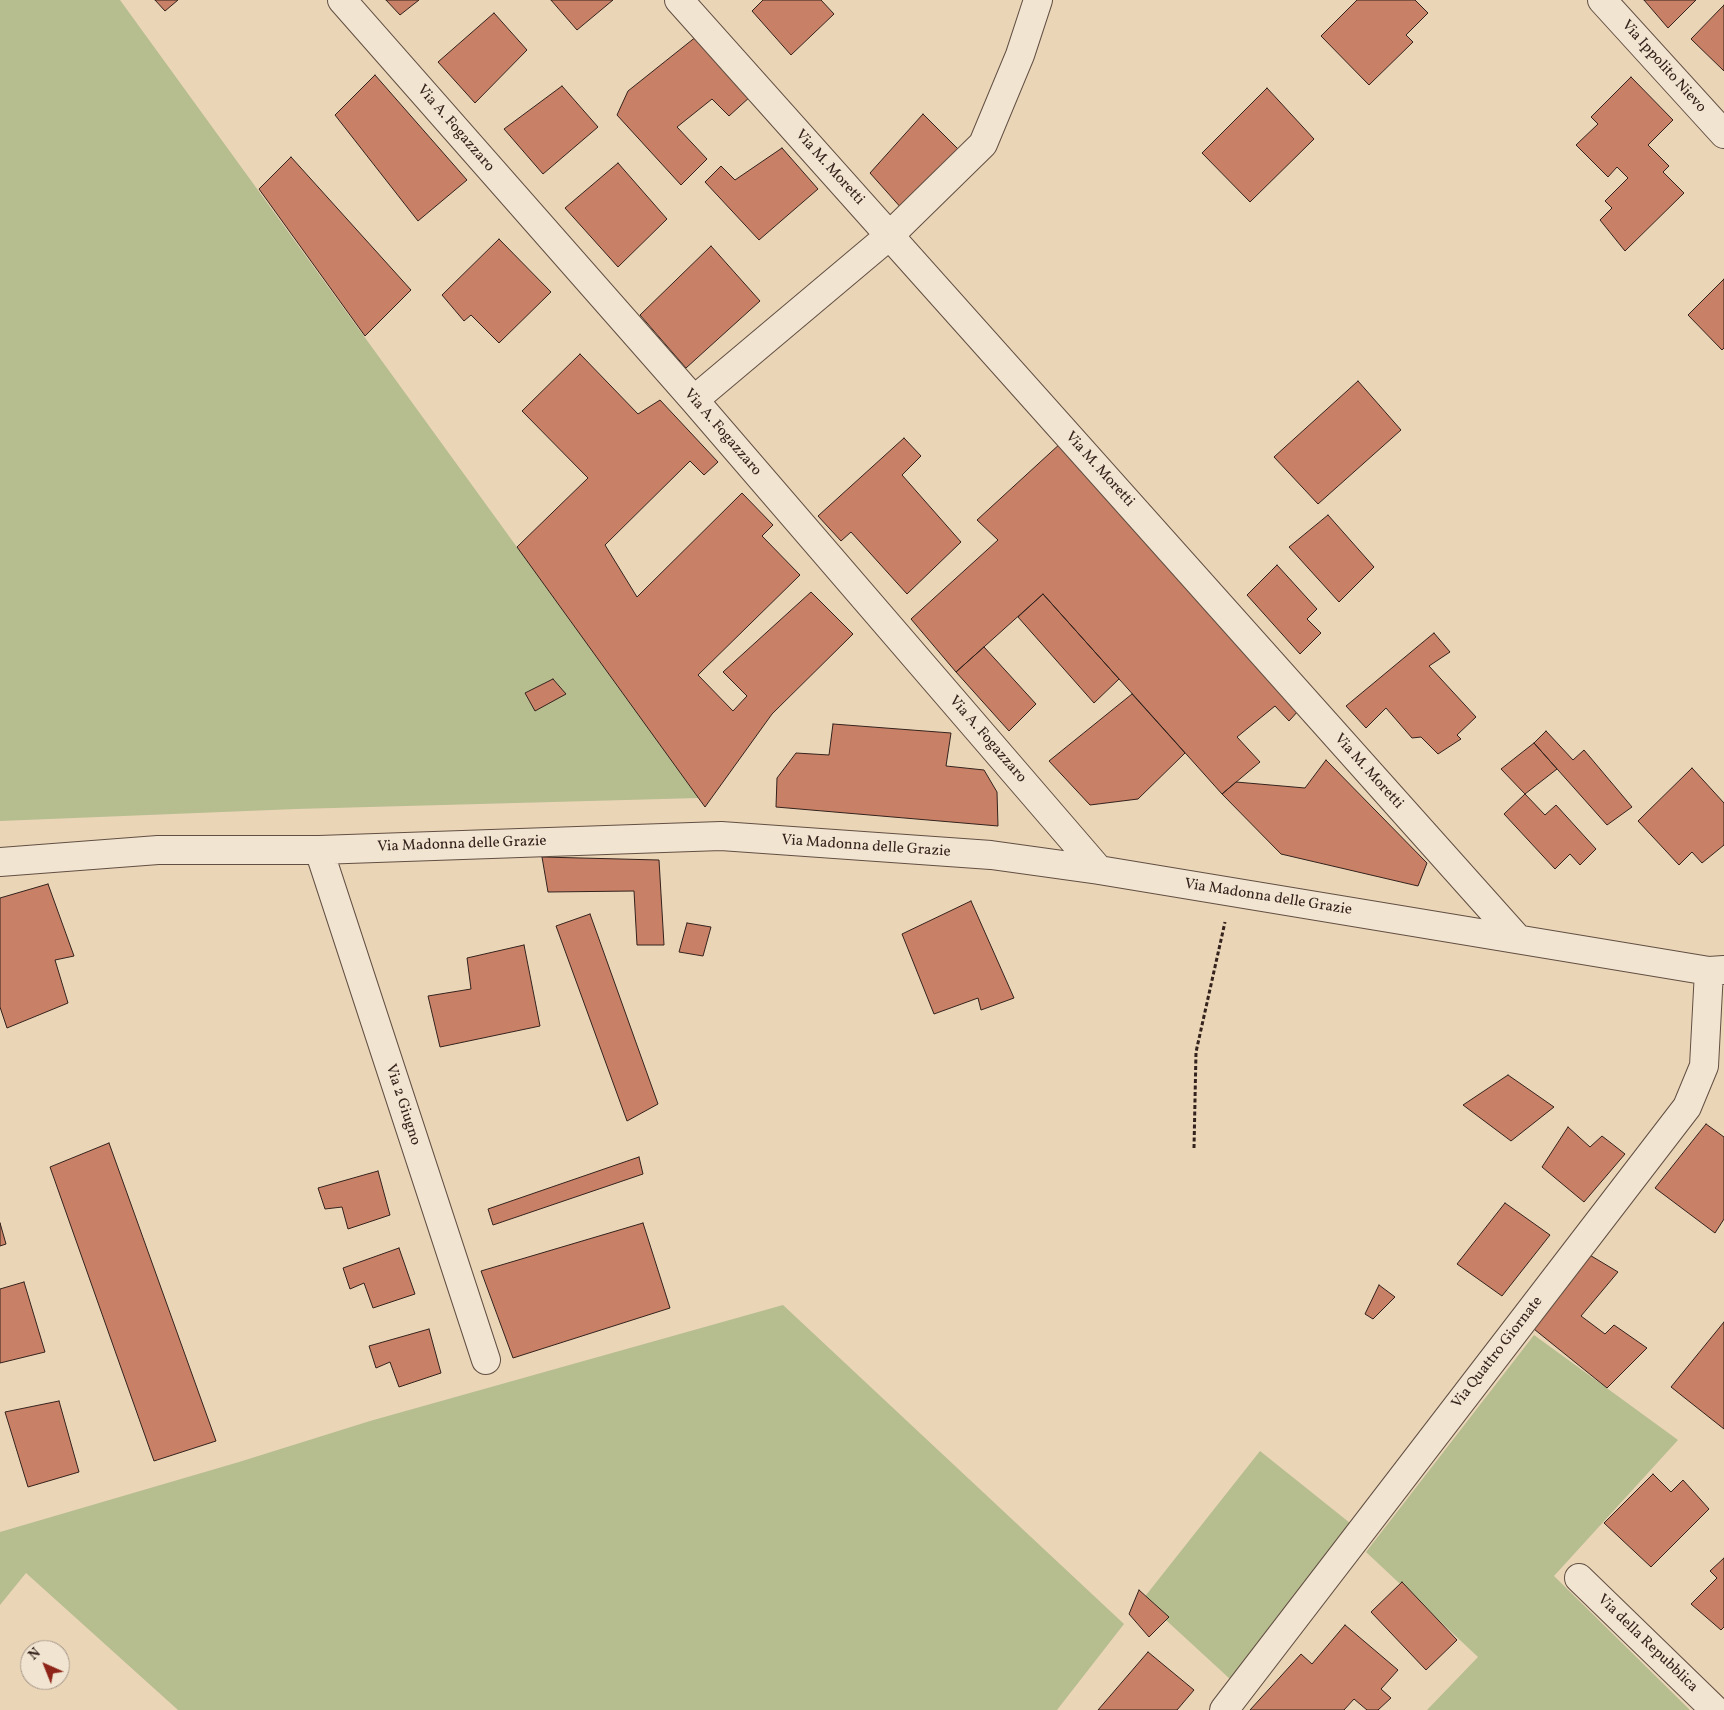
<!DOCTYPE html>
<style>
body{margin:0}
#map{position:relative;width:1724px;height:1710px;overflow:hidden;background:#ead5b7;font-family:Vollkorn,serif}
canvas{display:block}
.north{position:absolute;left:20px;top:1640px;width:50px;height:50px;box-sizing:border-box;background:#f1e4d0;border:1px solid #a59688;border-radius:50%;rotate:316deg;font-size:14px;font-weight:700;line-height:20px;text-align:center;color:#34221c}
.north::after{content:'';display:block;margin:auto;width:18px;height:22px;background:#8f2418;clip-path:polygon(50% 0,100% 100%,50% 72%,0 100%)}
</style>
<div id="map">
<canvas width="1724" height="1710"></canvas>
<div class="north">N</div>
</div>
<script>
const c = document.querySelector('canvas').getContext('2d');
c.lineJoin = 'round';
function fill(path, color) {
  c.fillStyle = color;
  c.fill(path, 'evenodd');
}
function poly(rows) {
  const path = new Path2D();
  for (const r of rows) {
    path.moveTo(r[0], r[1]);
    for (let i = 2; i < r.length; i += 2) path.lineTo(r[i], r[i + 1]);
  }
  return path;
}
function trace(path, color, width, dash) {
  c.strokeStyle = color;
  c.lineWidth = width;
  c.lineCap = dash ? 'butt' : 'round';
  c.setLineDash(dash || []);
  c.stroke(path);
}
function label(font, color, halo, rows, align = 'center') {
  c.font = font + ' Vollkorn,serif';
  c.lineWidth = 4;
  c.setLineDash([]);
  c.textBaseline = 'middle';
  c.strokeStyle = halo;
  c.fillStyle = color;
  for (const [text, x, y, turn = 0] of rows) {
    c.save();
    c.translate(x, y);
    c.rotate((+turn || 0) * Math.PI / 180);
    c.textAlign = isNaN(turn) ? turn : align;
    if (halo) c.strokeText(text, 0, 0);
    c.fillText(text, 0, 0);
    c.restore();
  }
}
const green = poly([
 [0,0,120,0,699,798,296,809,0,821],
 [783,1305,1124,1624,1057,1710,178,1710,26,1573,0,1605,0,1532,239,1462,370,1421],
 [1534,1335,1678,1440,1554,1576,1690,1710,1427,1710,1478,1657,1366,1552],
 [1260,1451,1350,1523,1230,1679,1143,1599]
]);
const building = poly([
 [155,0,178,0,165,11,155,0],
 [386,0,419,0,400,15,386,0],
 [551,0,613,0,577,30,551,0],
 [763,0,821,0,834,14,791,55,752,11,763,0],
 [1357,0,1415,0,1428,13,1406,35,1413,42,1369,85,1321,36,1357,0],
 [1644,0,1696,0,1668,28,1644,0],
 [1724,5,1724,71,1691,39,1724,5],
 [494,13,527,50,475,103,438,62,494,13],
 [697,36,751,96,729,116,712,99,677,127,707,159,681,185,617,115,628,91,697,36],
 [375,75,467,180,418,221,335,115,375,75],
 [1631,77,1673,120,1648,145,1669,166,1663,172,1684,193,1625,251,1600,220,1612,208,1605,201,1628,178,1617,167,1608,177,1576,145,1598,124,1591,117,1631,77],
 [562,86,598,127,543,174,504,129,562,86],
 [1267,88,1314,139,1250,202,1202,153,1267,88],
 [923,114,961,152,903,210,870,173,923,114],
 [782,148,818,189,759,240,705,182,721,166,735,180,782,148],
 [291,157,411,290,365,336,259,189,291,157],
 [618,163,667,219,618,267,565,208,618,163],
 [499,239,551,292,499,343,471,315,464,321,442,295,499,239],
 [711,246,760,301,686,368,640,315,711,246],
 [1724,279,1724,348,1722,350,1688,315,1724,279],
 [580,354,638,414,660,400,718,462,704,475,690,461,605,545,637,597,742,493,773,525,762,536,800,575,698,675,733,711,747,696,723,672,811,592,853,634,772,714,705,807,517,547,588,478,522,411,580,354],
 [1358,381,1401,430,1318,504,1274,457,1358,381],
 [904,438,921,456,902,475,961,542,907,594,851,532,841,541,818,516,904,438],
 [1062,442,1299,710,1289,721,1275,706,1237,737,1260,762,1222,794,1043,594,956,672,911,619,998,540,977,520,1062,442],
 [1328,515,1374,567,1339,602,1289,547,1328,515],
 [1277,565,1317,609,1307,619,1321,633,1300,654,1247,595,1277,565],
 [1043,594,1119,679,1094,703,1018,617,1043,594],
 [1434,633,1450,652,1429,666,1476,717,1457,735,1461,739,1438,754,1421,737,1412,738,1386,708,1366,728,1346,706,1434,633],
 [984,647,1036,704,1009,731,956,672,984,647],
 [553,679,566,694,535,711,525,693,553,679],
 [1132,694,1185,753,1138,799,1090,805,1049,761,1132,694],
 [833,724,951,733,946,766,984,770,997,792,998,826,776,807,777,778,796,753,829,755,833,724],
 [1546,731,1573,760,1584,750,1632,807,1607,825,1534,743,1546,731],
 [1534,743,1557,769,1525,794,1501,769,1534,743],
 [1326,760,1427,863,1418,886,1281,854,1222,794,1236,782,1305,788,1326,760],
 [1692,768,1724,803,1724,845,1702,863,1692,852,1679,865,1638,821,1692,768],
 [1525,794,1545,815,1556,805,1596,849,1580,865,1570,854,1555,869,1504,814,1525,794],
 [542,857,659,860,664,945,637,945,634,891,548,892,542,857],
 [48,884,74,956,55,960,68,1003,7,1028,0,1007,0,898,48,884],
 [971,901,1014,998,981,1010,978,998,934,1014,902,934,971,901],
 [590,914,658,1104,627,1121,556,926,590,914],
 [687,923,711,927,703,956,679,952,687,923],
 [524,945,540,1026,440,1047,428,996,471,989,467,958,524,945],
 [1508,1075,1554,1107,1511,1141,1463,1105,1508,1075],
 [1706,1124,1724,1137,1724,1219,1715,1233,1655,1188,1706,1124],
 [1568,1127,1590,1147,1602,1136,1625,1154,1584,1202,1542,1167,1568,1127],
 [109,1143,216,1441,154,1461,50,1167,109,1143],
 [639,1157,643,1174,493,1225,488,1209,639,1157],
 [378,1171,390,1215,348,1229,342,1207,325,1209,318,1188,378,1171],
 [1505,1203,1550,1235,1502,1296,1457,1264,1505,1203],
 [0,1223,6,1244,0,1246,0,1223],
 [643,1223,670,1308,513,1358,481,1271,643,1223],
 [399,1248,415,1294,373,1308,364,1283,350,1289,343,1268,399,1248],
 [1583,1251,1618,1272,1581,1316,1605,1334,1614,1325,1647,1348,1607,1388,1529,1325,1583,1251],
 [24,1282,45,1352,0,1363,0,1289,24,1282],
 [1379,1285,1395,1297,1373,1319,1365,1314,1379,1285],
 [1724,1322,1724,1429,1671,1387,1724,1322],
 [429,1329,441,1373,399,1387,390,1362,376,1368,369,1346,429,1329],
 [59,1401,79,1472,28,1487,5,1412,59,1401],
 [1653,1474,1671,1492,1683,1480,1709,1509,1651,1567,1604,1523,1653,1474],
 [1724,1558,1724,1627,1721,1630,1691,1604,1717,1578,1710,1571,1724,1558],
 [1402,1582,1457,1640,1426,1670,1371,1612,1402,1582],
 [1139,1590,1169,1617,1149,1637,1129,1614,1139,1590],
 [1345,1625,1398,1670,1381,1689,1391,1698,1378,1710,1367,1710,1354,1699,1344,1710,1250,1710,1301,1654,1312,1664,1345,1625],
 [1148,1652,1194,1690,1177,1710,1098,1710,1148,1652]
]);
const path = poly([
 [1194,1148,1196,1052,1225,922]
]);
const minor = poly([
 [342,0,694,400,1099,870],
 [679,0,1518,939],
 [1602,0,1724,134],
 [694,400,889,236,983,144,1020,55,1038,0],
 [319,850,486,1360],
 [0,862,158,850,319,850,721,836,991,855,1099,870,1709,971,1724,970],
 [1579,1578,1715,1710],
 [1224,1710,1687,1107,1704,1066,1709,971]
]);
const streetNames = [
 ["Via Ippolito Nievo",1663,67,48],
 ["Via A. Fogazzaro",455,129,49],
 ["Via M. Moretti",829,168,48],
 ["Via A. Fogazzaro",722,433,49],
 ["Via M. Moretti",1099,470,48],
 ["Via A. Fogazzaro",987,740,49],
 ["Via M. Moretti",1368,772,48],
 ["Via Madonna delle Grazie",462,845,-2],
 ["Via Madonna delle Grazie",866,847,4],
 ["Via Madonna delle Grazie",1268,898,9],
 ["Via 2 Giugno",402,1105,72],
 ["Via Quattro Giornate",1498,1353,-52],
 ["Via della Repubblica",1647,1644,44]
];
fill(green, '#b6bd8f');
fill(building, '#c88066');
trace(building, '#34221c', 1);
trace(minor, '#624f43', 30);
trace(path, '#34221c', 3, [4, 2.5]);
trace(minor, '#f1e4d0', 28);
label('15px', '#34221c', '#f1e4d0', streetNames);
</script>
